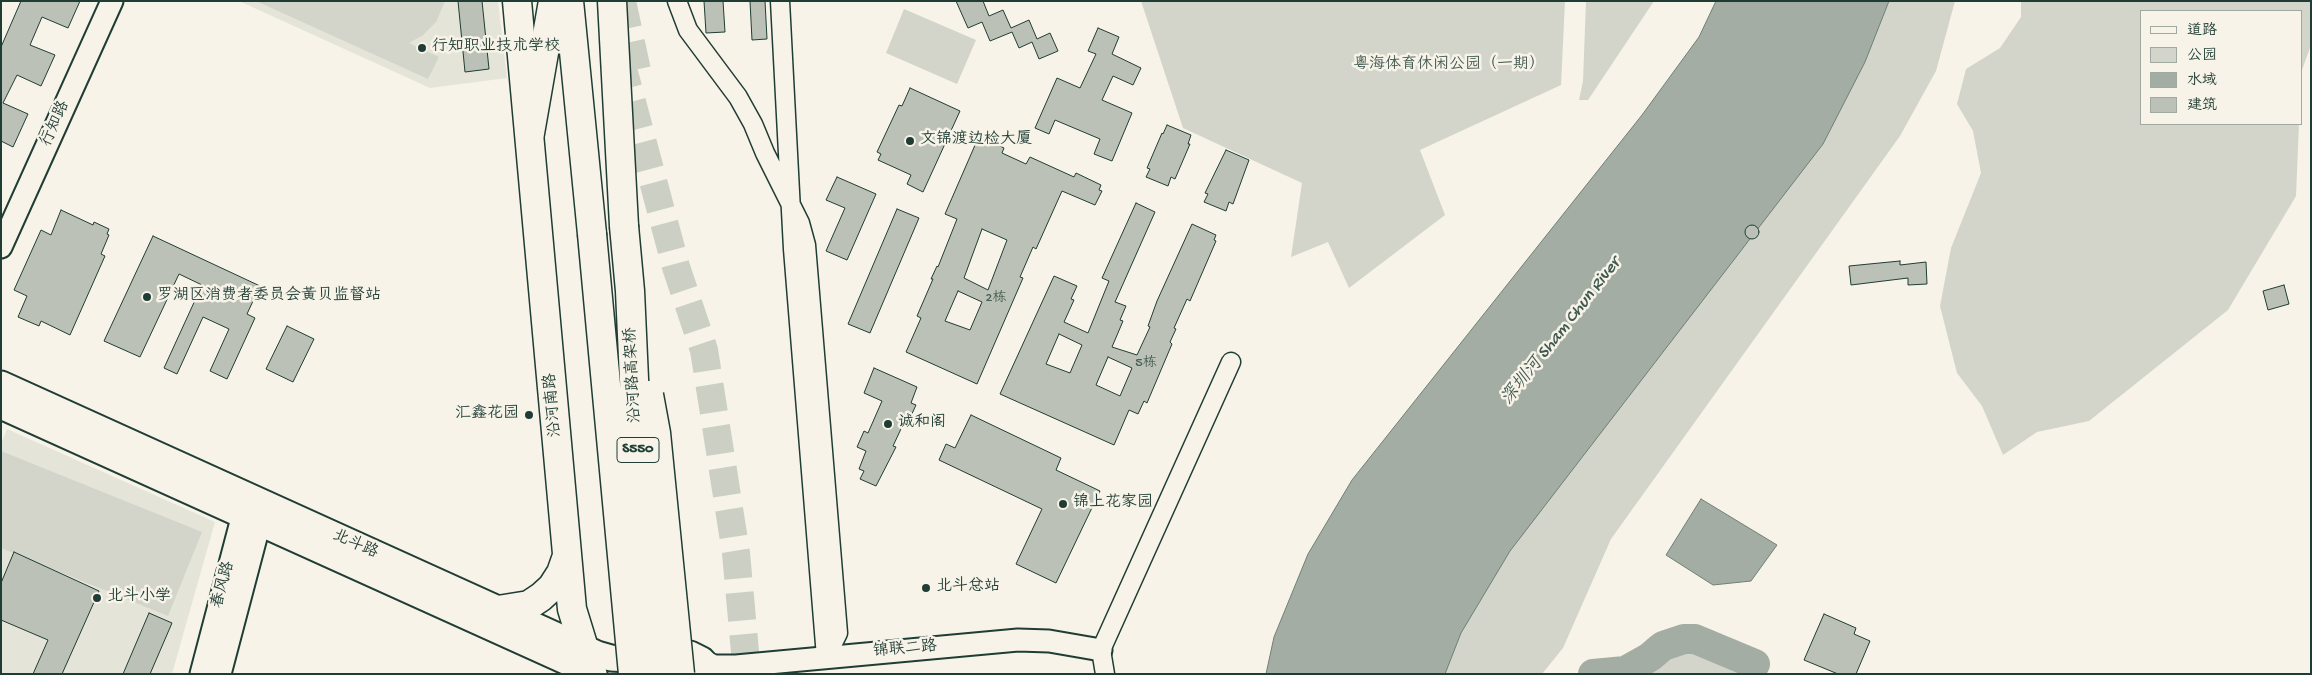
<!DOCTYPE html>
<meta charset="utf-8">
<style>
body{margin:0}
#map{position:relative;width:2312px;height:675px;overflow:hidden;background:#f7f3e8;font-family:"Gochi Hand","LXGW WenKai TC",sans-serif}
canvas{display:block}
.frame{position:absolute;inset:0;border:2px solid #1f3d34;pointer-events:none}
.legend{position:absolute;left:2140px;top:10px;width:162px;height:115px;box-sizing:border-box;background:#f7f3e8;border:1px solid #a1aaa0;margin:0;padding:6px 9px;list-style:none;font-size:15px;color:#1f3d34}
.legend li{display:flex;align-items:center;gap:10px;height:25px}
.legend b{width:25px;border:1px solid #a1aaa0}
</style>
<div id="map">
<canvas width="2312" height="675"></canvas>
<div class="frame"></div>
<ul class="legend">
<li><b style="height:6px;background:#f7f3e8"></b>道路</li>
<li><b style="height:14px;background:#d3d5ca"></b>公园</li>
<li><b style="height:14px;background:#a4ada3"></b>水域</li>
<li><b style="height:14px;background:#bbc1b6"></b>建筑</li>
</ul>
</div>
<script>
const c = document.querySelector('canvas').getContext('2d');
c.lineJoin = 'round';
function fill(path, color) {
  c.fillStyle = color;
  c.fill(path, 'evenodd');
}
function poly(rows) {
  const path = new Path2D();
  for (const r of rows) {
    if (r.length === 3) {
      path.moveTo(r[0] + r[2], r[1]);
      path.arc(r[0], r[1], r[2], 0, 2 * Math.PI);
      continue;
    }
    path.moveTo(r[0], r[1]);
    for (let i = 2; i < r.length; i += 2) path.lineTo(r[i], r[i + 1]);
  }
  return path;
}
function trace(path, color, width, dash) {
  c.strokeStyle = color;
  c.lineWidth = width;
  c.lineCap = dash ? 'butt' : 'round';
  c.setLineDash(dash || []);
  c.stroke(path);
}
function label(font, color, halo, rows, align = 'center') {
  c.font = font + ' "Gochi Hand","LXGW WenKai TC",sans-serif';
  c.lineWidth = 5;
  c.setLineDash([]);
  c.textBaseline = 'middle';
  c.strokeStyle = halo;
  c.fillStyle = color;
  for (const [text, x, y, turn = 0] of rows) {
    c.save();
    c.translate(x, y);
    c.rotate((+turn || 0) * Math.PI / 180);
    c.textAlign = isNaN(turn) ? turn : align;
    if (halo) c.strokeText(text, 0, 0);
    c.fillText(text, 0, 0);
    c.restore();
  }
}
const built = poly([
 [239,1,498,1,507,78,430,88],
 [7,429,215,522,172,674,1,674,1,444]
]);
const green = poly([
 [256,1,445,1,436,22,423,35,409,43,439,57,428,79],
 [1141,1,1565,1,1561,85,1420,150,1445,215,1349,288,1328,242,1291,257,1302,183,1183,128],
 [1586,1,1654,1,1588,100,1579,100,1583,81],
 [1877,1,1955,1,1936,71,1900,136,1611,539,1563,648,1542,674,1439,674,1497,562],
 [2021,1,2311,1,2311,45,2302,70,2301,89,2301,11,2141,11,2141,124,2299,124,2296,196,2228,310,2089,421,2037,432,2003,455,1982,406,1957,373,1940,306,1951,248,1981,173,1973,131,1957,104,1966,69,2000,48,2021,17],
 [904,9,976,40,957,84,886,53],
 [1,451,202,532,168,616,1,548],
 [1651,636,1705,654,1747,674,1616,674,1623,661]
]);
const water = poly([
 [1716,1,1889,1,1865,62,1823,144,1510,551,1461,633,1445,674,1266,674,1274,637,1308,554,1352,480,1642,115,1699,37,1716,1],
 [1701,499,1777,545,1751,581,1713,585,1666,555,1701,499]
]);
const river = poly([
 [1593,674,1625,671,1650,657,1663,646,1684,639,1695,639,1755,664]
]);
const building = poly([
 [21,1,80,1,68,28,42,17,30,45,55,55,41,86,17,75,3,103,28,114,13,147,1,141,1,47,21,1],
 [458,1,482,1,489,69,465,72,458,1],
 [704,1,723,1,725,32,706,33,704,1],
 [750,1,765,1,767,39,752,40,750,1],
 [956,1,983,1,989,16,1003,10,1011,28,1029,20,1037,39,1050,33,1058,51,1039,59,1032,42,1019,48,1012,32,990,41,982,22,968,28,956,1],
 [1098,28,1119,37,1112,54,1141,68,1133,85,1113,76,1102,100,1132,113,1112,161,1094,154,1100,139,1055,120,1049,134,1035,128,1057,78,1080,88,1096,54,1088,51,1098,28],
 [910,88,960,111,923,192,907,184,911,175,878,160,881,154,877,152,899,105,902,106,910,88],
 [1167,125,1191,135,1188,144,1190,144,1175,179,1171,177,1168,186,1146,177,1150,169,1147,168,1162,133,1163,134,1167,125],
 [979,136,1004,148,1002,153,1026,164,1030,157,1074,177,1076,173,1101,185,1099,190,1102,191,1095,205,1062,191,1036,249,1033,247,1020,277,1023,278,977,384,906,352,921,318,917,316,933,279,931,279,937,266,938,267,957,219,945,214,979,136],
 [982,229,1007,240,988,290,964,278,982,229],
 [958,291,982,302,970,330,945,321,958,291],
 [1226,150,1249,160,1233,204,1229,202,1226,211,1204,202,1208,194,1205,193,1226,150],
 [837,177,876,194,847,260,826,251,845,208,826,200,837,177],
 [1136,203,1155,212,1115,302,1126,306,1120,320,1123,321,1112,347,1137,355,1150,327,1148,326,1157,301,1192,224,1216,235,1214,240,1216,241,1190,301,1187,299,1174,328,1176,329,1170,342,1172,344,1147,403,1144,401,1138,414,1129,410,1114,445,1000,394,1054,276,1077,286,1071,299,1074,300,1064,322,1088,333,1109,281,1102,278,1136,203],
 [1059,334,1082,345,1070,373,1046,364,1059,334],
 [1108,357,1132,368,1120,396,1096,385,1108,357],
 [897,209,919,218,870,333,848,324,897,209],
 [61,210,93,225,94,222,109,229,107,234,109,235,101,254,105,256,70,335,41,321,39,326,18,317,27,296,14,290,41,230,51,235,61,210],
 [1752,232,7],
 [153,236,260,286,247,314,255,318,227,379,210,371,229,329,203,317,177,374,164,368,202,285,179,274,140,357,104,341,153,236],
 [1900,261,1900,265,1926,262,1927,284,1908,285,1908,278,1851,285,1849,266,1900,261],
 [2284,285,2289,304,2268,310,2263,291,2284,285],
 [287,326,314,339,293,382,266,369,287,326],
 [874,368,917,387,911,403,916,405,910,418,907,416,893,446,896,447,876,486,860,479,864,471,859,469,866,451,857,447,864,431,868,433,882,401,864,393,874,368],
 [971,415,1061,458,1056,470,1100,491,1056,583,1016,564,1042,509,939,460,946,444,955,448,971,415],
 [14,552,99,591,62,674,33,674,48,640,1,620,1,583,14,552],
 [149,613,172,623,150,674,123,674,149,613],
 [1824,614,1856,628,1854,634,1870,641,1856,674,1838,674,1804,660,1824,614]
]);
const trunkTunnel = poly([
 [622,1,639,80],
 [621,61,676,267,704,350,736,553,747,674]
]);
const minor = poly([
 [677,1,688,30,738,97,753,124,765,153,800,223,806,245,838,633,826,657],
 [780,1,793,249,826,657],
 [1105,674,1101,650,1231,362]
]);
const tertiary = poly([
 [1,247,112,1],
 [707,666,736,666,1018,640,1049,641,1101,650],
 [201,674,247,499],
 [220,674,264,507]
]);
const secondary = poly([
 [1,384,597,654,611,658,629,659,690,654,702,660,707,666,704,674],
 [1,406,594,674]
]);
const primary = poly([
 [517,1,572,609,592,674],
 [498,610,529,605,541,597,552,587,561,573,567,556],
 [707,666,708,674]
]);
const trunk = poly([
 [569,1,592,234],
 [612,1,624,226],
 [530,133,553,1]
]);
const trunkBridge = poly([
 [624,226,630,291,637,445,658,674],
 [592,234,633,674],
 [649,395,656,433,680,674]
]);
const markers = [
 [422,48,5,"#1f3d34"],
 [910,141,5,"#1f3d34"],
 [147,297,5,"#1f3d34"],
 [529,415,5,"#1f3d34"],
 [888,424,5,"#1f3d34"],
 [1063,504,5,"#1f3d34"],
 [926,588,5,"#1f3d34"],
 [97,598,5,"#1f3d34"]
];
const numberNames = [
 ["2栋",996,299],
 ["5栋",1146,364]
];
const shields = [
 [638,450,42]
];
const shieldNames = [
 ["S550",638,450]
];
const poiNames = [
 ["行知职业技术学校",432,48],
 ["文锦渡边检大厦",920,141],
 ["罗湖区消费者委员会黄贝监督站",157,297],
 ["汇鑫花园",519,415,"right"],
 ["诚和阁",898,424],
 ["锦上花家园",1073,504],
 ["北斗总站",936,588],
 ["北斗小学",107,598]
];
const parkNames = [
 ["粤海体育休闲公园（一期）",1449,66]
];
const streetNames = [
 ["行知路",56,124,-66],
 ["沿河路高架桥",634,375,-93],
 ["沿河南路",554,405,-95],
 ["北斗路",355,545,24],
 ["春风路",224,585,-75],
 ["锦联二路",905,650,-5]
];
const waterNames = [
 ["深圳河 Sham Chun River",1562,332,-52]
];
fill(built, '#e5e4d9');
fill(green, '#d3d5ca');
fill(water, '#a4ada3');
trace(water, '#6f8077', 1);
trace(river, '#a4ada3', 30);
fill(building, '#bbc1b6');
trace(building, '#1f3d34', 1);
trace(trunkTunnel, '#cccfc4', 28, [28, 14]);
trace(minor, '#1f3d34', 21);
trace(tertiary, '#1f3d34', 25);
trace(secondary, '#1f3d34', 29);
trace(primary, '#1f3d34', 31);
trace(trunk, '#1f3d34', 31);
trace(minor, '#f7f3e8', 18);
trace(tertiary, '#f7f3e8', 21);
trace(secondary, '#f7f3e8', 25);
trace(primary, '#f7f3e8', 28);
trace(trunk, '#f7f3e8', 28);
trace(trunkBridge, '#1f3d34', 31, []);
trace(trunkBridge, '#f7f3e8', 28);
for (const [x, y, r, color] of markers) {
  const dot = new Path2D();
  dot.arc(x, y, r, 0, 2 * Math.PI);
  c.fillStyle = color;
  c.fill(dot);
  trace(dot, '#f7f3e8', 2);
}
label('14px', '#465e54', null, numberNames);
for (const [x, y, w] of shields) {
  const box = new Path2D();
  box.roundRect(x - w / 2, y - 12.5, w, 25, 4);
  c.fillStyle = '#f7f3e8';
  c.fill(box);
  trace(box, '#1f3d34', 1);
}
label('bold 15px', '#1f3d34', null, shieldNames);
label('16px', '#1f3d34', '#f7f3e8', poiNames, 'left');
label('16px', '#435b52', '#f7f3e8', parkNames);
label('16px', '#1f3d34', '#f7f3e8', streetNames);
label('italic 18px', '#405950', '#f7f3e8', waterNames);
</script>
